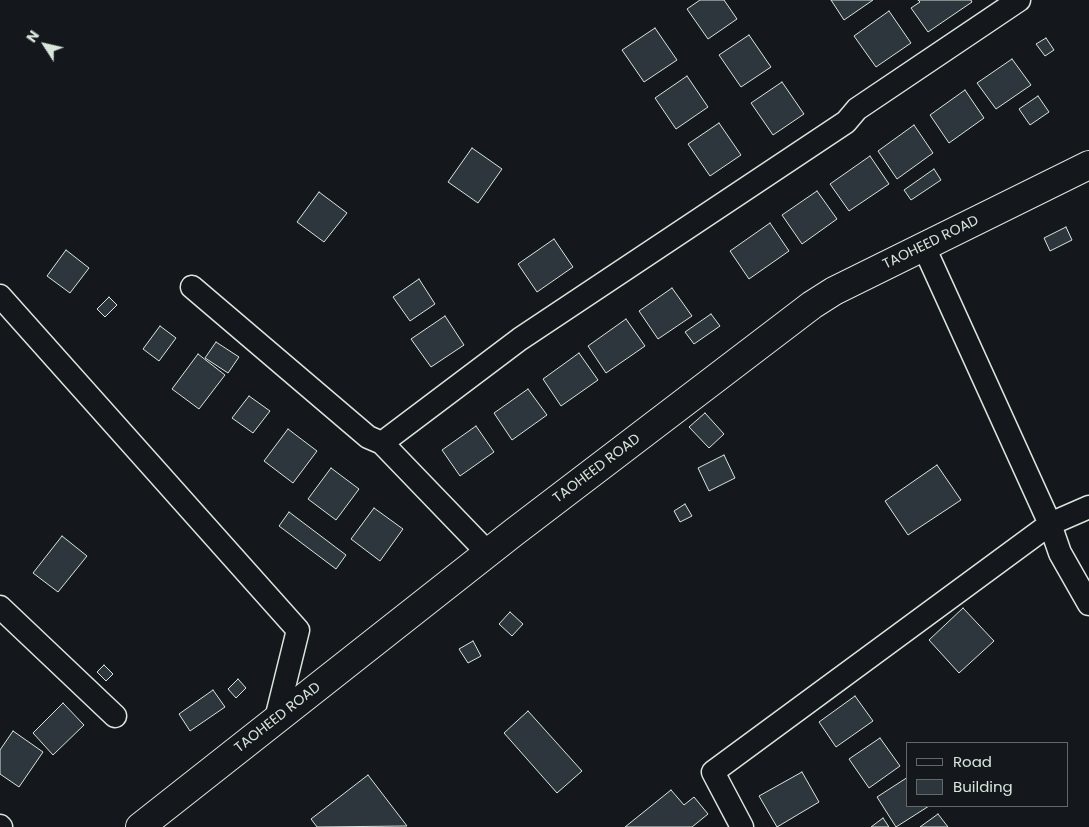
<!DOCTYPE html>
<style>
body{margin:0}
#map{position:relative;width:1089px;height:827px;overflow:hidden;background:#14181c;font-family:Poppins,sans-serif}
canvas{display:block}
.legend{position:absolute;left:906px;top:742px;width:162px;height:65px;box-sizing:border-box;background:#14181c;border:1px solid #626a69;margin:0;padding:6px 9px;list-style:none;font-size:15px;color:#d8e6dc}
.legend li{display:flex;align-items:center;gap:10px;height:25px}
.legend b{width:25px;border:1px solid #626a69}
.north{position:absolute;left:20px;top:20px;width:50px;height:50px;-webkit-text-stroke:4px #14181c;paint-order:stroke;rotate:305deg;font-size:14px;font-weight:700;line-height:20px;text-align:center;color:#d8e6dc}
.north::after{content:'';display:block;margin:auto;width:18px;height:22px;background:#d8e6dc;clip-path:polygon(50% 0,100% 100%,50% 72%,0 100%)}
</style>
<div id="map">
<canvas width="1089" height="827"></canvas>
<ul class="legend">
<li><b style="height:6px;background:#14181c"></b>Road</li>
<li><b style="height:14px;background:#2c363c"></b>Building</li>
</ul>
<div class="north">N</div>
</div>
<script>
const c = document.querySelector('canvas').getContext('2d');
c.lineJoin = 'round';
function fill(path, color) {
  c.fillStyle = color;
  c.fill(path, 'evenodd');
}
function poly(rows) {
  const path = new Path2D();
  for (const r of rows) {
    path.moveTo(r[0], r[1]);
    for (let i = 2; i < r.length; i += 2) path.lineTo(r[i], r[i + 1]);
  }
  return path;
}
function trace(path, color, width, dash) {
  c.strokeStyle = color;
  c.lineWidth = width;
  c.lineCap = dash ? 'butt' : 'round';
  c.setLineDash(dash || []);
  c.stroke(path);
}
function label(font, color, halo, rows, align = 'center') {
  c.font = font + ' Poppins,sans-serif';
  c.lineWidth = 4;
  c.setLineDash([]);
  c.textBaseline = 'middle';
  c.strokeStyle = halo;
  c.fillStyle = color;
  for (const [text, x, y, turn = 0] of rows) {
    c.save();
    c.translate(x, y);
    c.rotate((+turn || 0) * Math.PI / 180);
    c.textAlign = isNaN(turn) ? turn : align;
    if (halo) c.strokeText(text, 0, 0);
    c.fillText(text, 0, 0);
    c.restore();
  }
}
const building = poly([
 [700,0,724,0,737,19,708,39,687,9,700,0],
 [831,0,873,0,844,20,831,0],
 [918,0,971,0,972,2,928,32,911,8,920,2,918,0],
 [889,11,911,43,876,67,854,36,889,11],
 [655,28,677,60,644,82,622,50,655,28],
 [749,35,771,67,741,87,719,55,749,35],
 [1046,38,1054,50,1045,56,1036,44,1046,38],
 [1012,59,1031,85,996,109,977,83,1012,59],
 [687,76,708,107,676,129,655,98,687,76],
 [782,82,804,114,773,135,751,103,782,82],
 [965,90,984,118,949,143,930,115,965,90],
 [1038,96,1049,112,1030,125,1019,109,1038,96],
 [719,123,741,155,710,176,688,144,719,123],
 [914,125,933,153,897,179,878,151,914,125],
 [472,148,502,169,478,203,448,182,472,148],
 [870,156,889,184,849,211,830,184,870,156],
 [934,169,941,180,911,200,904,190,934,169],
 [817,191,837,219,802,244,782,215,817,191],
 [319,192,347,213,324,242,297,222,319,192],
 [770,223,789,251,749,279,730,251,770,223],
 [1066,227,1072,240,1050,251,1044,238,1066,227],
 [554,239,573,267,537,292,518,264,554,239],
 [66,250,89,268,70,293,47,276,66,250],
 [419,279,435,304,410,321,393,297,419,279],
 [672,288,692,316,658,339,639,311,672,288],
 [109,297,117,305,105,317,97,309,109,297],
 [711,314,720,326,694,344,685,332,711,314],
 [445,316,464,345,431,367,411,339,445,316],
 [626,319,645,346,606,373,588,346,626,319],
 [160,326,176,338,159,361,143,349,160,326],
 [216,342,239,357,228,373,205,358,216,342],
 [579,353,598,380,561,406,543,379,579,353],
 [198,354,225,375,199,409,172,389,198,354],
 [528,389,547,415,512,440,494,413,528,389],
 [249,396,270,411,253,433,232,418,249,396],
 [705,413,724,434,709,448,689,427,705,413],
 [476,426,494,452,460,476,442,450,476,426],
 [288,429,317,451,293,483,264,461,288,429],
 [724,455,735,478,709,491,698,468,724,455],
 [937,465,961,500,908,535,885,501,937,465],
 [331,468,359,489,336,520,308,499,331,468],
 [685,504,692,516,680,522,674,511,685,504],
 [374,508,403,529,380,561,351,539,374,508],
 [289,512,346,555,336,569,279,526,289,512],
 [62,536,87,556,58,592,33,573,62,536],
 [963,608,994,641,959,673,929,640,963,608],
 [510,612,523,624,512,636,499,624,510,612],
 [473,641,481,656,468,663,459,649,473,641],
 [104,665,113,674,106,681,97,672,104,665],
 [238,679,246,688,236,698,228,689,238,679],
 [213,690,225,707,190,731,179,714,213,690],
 [855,696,873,721,836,747,819,722,855,696],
 [63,703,84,725,53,755,33,733,63,703],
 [528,711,582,771,557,793,504,733,528,711],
 [13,731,43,752,19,787,0,774,0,750,13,731],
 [880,738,900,766,869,788,849,759,880,738],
 [802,772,819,802,777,827,759,796,802,772],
 [368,775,407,826,317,827,311,819,368,775],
 [908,777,908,806,929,806,896,827,877,797,908,777],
 [671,790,684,805,694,797,708,814,692,827,625,827,671,790],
 [938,814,948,827,920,827,938,814],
 [883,818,889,827,871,827,883,818]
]);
const minor = poly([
 [924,247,1050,524,1060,553,1089,604],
 [192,287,368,437,382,443,488,553],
 [0,296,298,630,276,719],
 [382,443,520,339,846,122,857,109,1019,0],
 [0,607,115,716],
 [0,826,1,827],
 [742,827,713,772,1050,524,1089,507]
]);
const major = poly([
 [140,827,513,533,812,305,834,291,1089,165]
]);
const streetNames = [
 ["TAOHEED ROAD",931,243,-26],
 ["TAOHEED ROAD",597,469,-37],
 ["TAOHEED ROAD",278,718,-38]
];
fill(building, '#2c363c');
trace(building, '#d8e6dc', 1);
trace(minor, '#d8e6dc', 25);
trace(major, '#d8e6dc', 30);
trace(minor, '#14181c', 22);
trace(major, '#14181c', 28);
label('14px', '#d8e6dc', '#14181c', streetNames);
</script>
